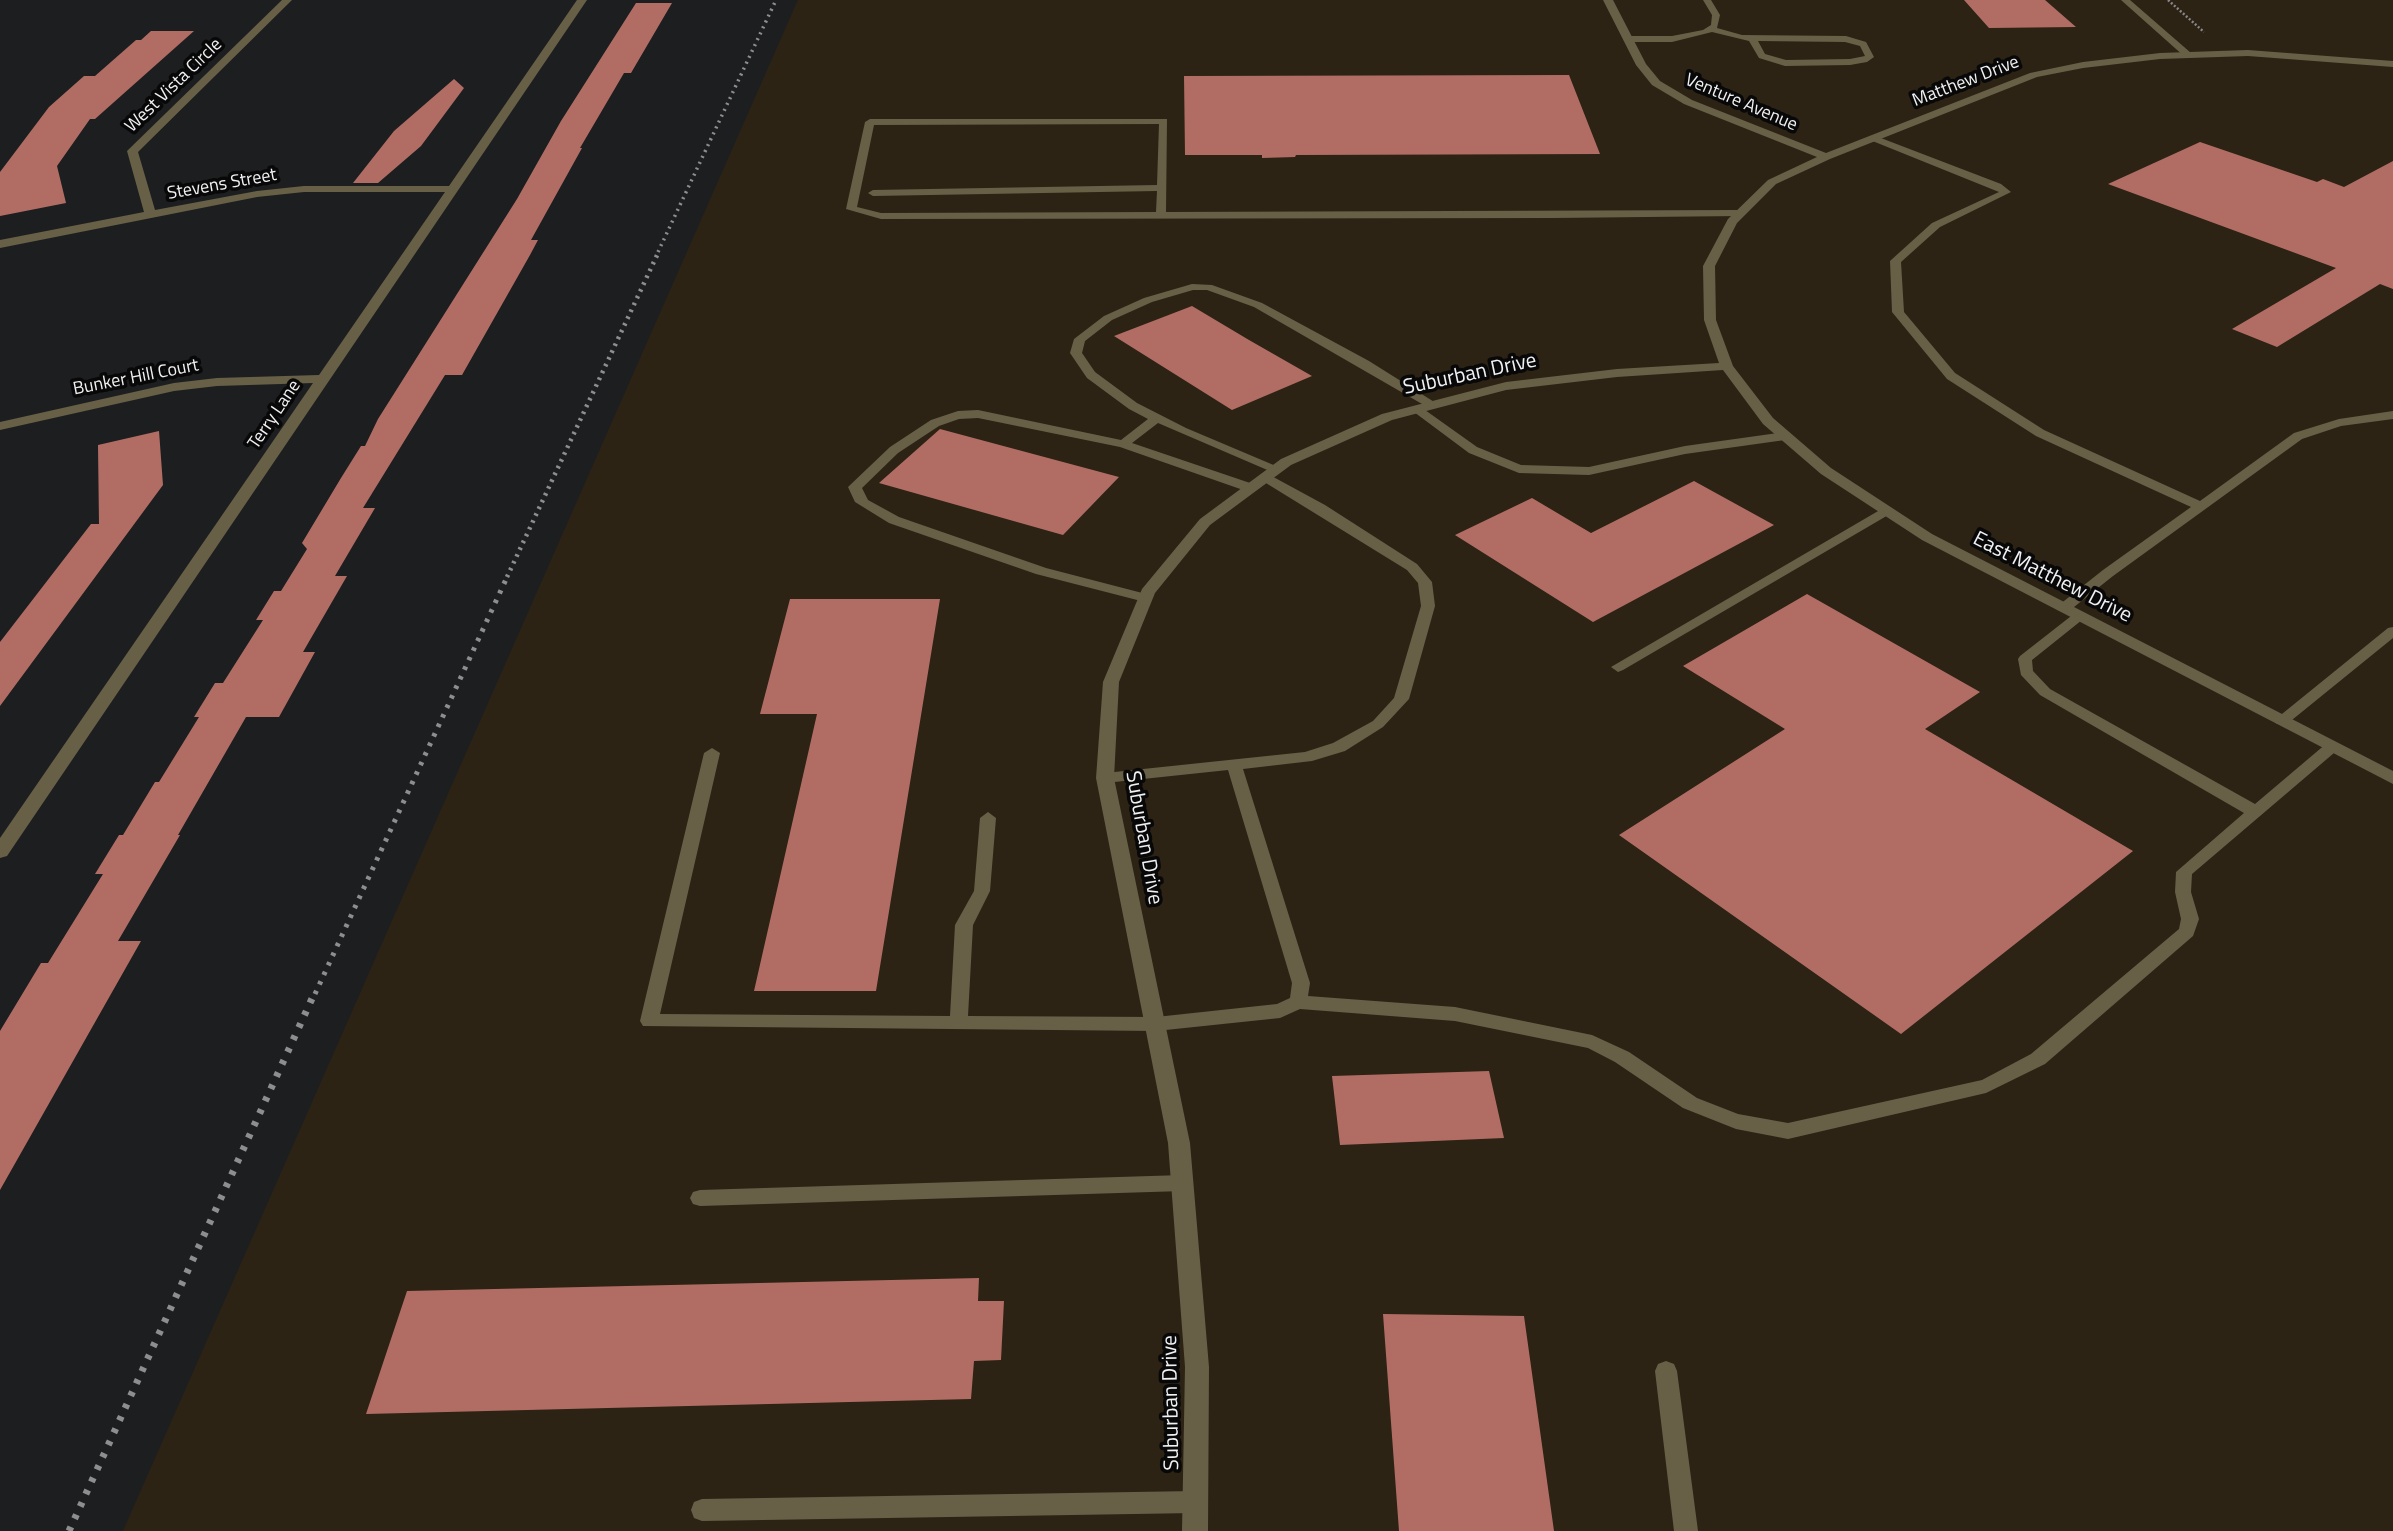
<!DOCTYPE html>
<style>
body{margin:0}
canvas{display:block;background:#1d1e20}
</style>
<canvas width="2393" height="1531"></canvas>
<script>
const c = document.querySelector('canvas').getContext('2d');
c.lineJoin = 'round';
function fill(path, color) {
  c.fillStyle = color;
  c.fill(path, 'evenodd');
}
function poly(rows) {
  const path = new Path2D();
  for (const r of rows) {
    path.moveTo(r[0], r[1]);
    for (let i = 2; i < r.length; i += 2) path.lineTo(r[i], r[i + 1]);
  }
  return path;
}
function trace(path, color, width, dash) {
  c.strokeStyle = color;
  c.lineWidth = width;
  c.lineCap = dash ? 'butt' : 'round';
  c.setLineDash(dash || []);
  c.stroke(path);
}
function label(font, color, halo, rows, align = 'center') {
  c.font = font + ' "Titillium Web",sans-serif';
  c.lineWidth = 7;
  c.setLineDash([]);
  c.textBaseline = 'middle';
  c.strokeStyle = halo;
  c.fillStyle = color;
  for (const [text, x, y, turn = 0] of rows) {
    c.save();
    c.translate(x, y);
    c.rotate((+turn || 0) * Math.PI / 180);
    c.textAlign = isNaN(turn) ? turn : align;
    if (halo) c.strokeText(text, 0, 0);
    c.fillText(text, 0, 0);
    c.restore();
  }
}
const industrial = poly([
 [798,0,2393,0,2393,1531,123,1531]
]);
const building = poly([
 [1964,0,2045,0,2076,27,1989,28],
 [636,3,672,3,631,73,624,73,580,148,582,148,531,240,538,240,530,255,462,375,445,375,363,508,375,508,335,576,347,576,303,652,315,652,279,717,246,717,178,835,180,835,118,941,141,941,0,1190,0,1031,41,963,48,963,103,874,95,874,119,835,123,835,155,782,159,782,199,717,194,717,215,683,223,683,263,620,256,620,274,591,281,591,307,549,302,543,341,478,361,446,365,446,378,419,517,199,561,121],
 [151,31,194,31,95,119,90,119,57,166,66,203,0,216,0,172,49,107,84,76,95,76,136,40,141,40],
 [1569,75,1600,154,1296,155,1295,157,1262,158,1262,155,1185,155,1184,76],
 [454,79,464,88,421,146,378,183,353,183,394,131],
 [2200,142,2317,182,2323,179,2344,187,2393,161,2393,289,2380,284,2277,347,2232,329,2336,268,2108,184],
 [1192,306,1249,340,1312,376,1232,410,1114,336],
 [940,429,1119,477,1063,535,879,483],
 [159,431,163,485,0,706,0,642,91,524,99,524,98,445],
 [1694,481,1774,525,1593,622,1455,535,1532,498,1591,533],
 [1807,594,1980,692,1925,729,2133,851,1901,1034,1619,835,1785,729,1683,666],
 [790,599,940,599,876,991,754,991,817,714,760,714],
 [1489,1071,1504,1138,1340,1145,1332,1076],
 [979,1278,978,1301,1004,1301,1001,1360,974,1361,971,1399,366,1414,407,1291],
 [1383,1314,1524,1316,1554,1531,1399,1531]
]);
const path = poly([
 [2168,0,2204,32]
]);
const service = poly([
 [1703,0,1711,0,1720,15,1717,28,1742,35,1846,36,1866,42,1874,57,1867,62,1850,65,1785,66,1759,58,1749,41,1712,32,1672,42,1628,42,1624,39,1628,36,1672,36,1703,30,1711,25,1712,15,1703,0],
 [1758,41,1845,42,1860,46,1865,56,1850,59,1786,60,1765,54,1758,41],
 [2121,0,2130,0,2191,53,2191,57,2185,57,2121,0],
 [870,119,1167,119,1166,212,1740,210,1745,213,1740,216,1553,218,881,219,846,209,865,122,870,119],
 [1159,124,1157,185,873,190,868,193,873,196,1157,191,1156,212,881,213,857,207,874,125,1159,124],
 [1873,135,2001,184,2011,192,1940,227,1901,262,1904,312,1955,373,2044,430,2200,501,2294,433,2339,419,2393,411,2393,419,2341,426,2302,439,2113,576,2069,611,2059,611,2057,608,2059,605,2103,570,2191,507,2036,436,1947,379,1892,312,1890,261,1932,223,1999,192,1870,140,1868,138,1873,135],
 [1192,284,1212,285,1262,303,1369,361,1439,405,1433,409,1429,408,1254,307,1207,290,1193,290,1152,302,1112,320,1085,341,1082,353,1095,372,1137,403,1186,428,1283,469,1277,473,1272,472,1158,423,1132,443,1256,485,1256,491,1246,491,1120,447,978,418,959,419,939,426,898,453,862,488,868,500,899,517,1046,568,1150,595,1152,598,1150,601,1145,602,1036,574,889,523,855,502,848,487,890,447,931,420,958,411,978,410,1121,440,1148,419,1129,409,1087,378,1070,353,1074,339,1104,316,1144,298,1192,284],
 [1418,405,1477,447,1521,465,1589,467,1685,446,1785,432,1791,436,1785,440,1685,454,1589,475,1519,473,1469,453,1414,412,1412,409,1418,405],
 [1266,473,1325,505,1417,564,1432,582,1435,606,1409,699,1383,727,1345,751,1312,761,1243,769,1310,983,1308,996,1455,1007,1592,1035,1629,1052,1697,1098,1738,1114,1788,1123,1982,1080,2031,1054,2179,929,2181,919,2175,892,2176,872,2244,813,2040,695,2021,675,2018,659,2020,656,2075,613,2080,612,2087,616,2032,660,2033,671,2050,689,2255,804,2327,743,2333,742,2341,747,2192,874,2191,892,2199,919,2193,936,2045,1064,1986,1093,1788,1139,1736,1129,1683,1108,1615,1062,1588,1048,1455,1021,1300,1009,1280,1018,1156,1031,643,1026,640,1021,704,753,712,748,720,753,660,1014,950,1016,955,925,974,891,980,818,988,812,996,818,990,891,973,925,968,1016,1156,1017,1277,1004,1290,998,1292,983,1228,770,1105,783,1097,778,1105,773,1305,752,1333,743,1373,721,1394,698,1421,606,1418,583,1407,570,1261,480,1261,474,1266,473],
 [1885,507,1892,511,1890,514,1623,670,1618,672,1611,667,1885,507],
 [2393,627,2393,638,2287,724,2277,724,2274,721,2277,718,2388,628,2393,627],
 [1183,1175,1190,1177,1193,1183,1190,1189,1183,1191,700,1206,693,1204,690,1198,693,1192,700,1190,1183,1175],
 [1666,1361,1674,1364,1677,1371,1698,1531,1674,1531,1655,1371,1658,1364,1666,1361],
 [1195,1491,1203,1494,1206,1502,1203,1510,1195,1513,702,1521,694,1518,691,1510,694,1502,702,1499,1195,1491]
]);
const minor = poly([
 [282,0,292,0,138,152,155,210,257,191,304,186,449,186,577,0,587,0,7,856,0,858,0,838,313,383,217,386,174,391,0,430,0,422,174,383,217,378,319,375,445,192,304,192,257,197,0,248,0,240,144,212,127,151,282,0],
 [1603,0,1613,0,1646,64,1660,81,1692,100,1826,153,2030,73,2083,62,2160,53,2248,50,2393,61,2393,67,2248,56,2160,59,2083,68,2037,77,1830,159,1776,184,1737,223,1715,266,1716,320,1733,366,1773,418,1831,468,1932,534,2393,771,2393,784,1922,540,1821,474,1763,424,1723,370,1617,377,1506,390,1392,420,1291,465,1210,525,1155,593,1119,682,1114,778,1190,1143,1209,1367,1208,1531,1182,1531,1185,1367,1168,1143,1096,778,1103,682,1142,589,1200,519,1281,459,1382,414,1506,382,1617,369,1719,363,1704,320,1703,266,1728,219,1768,180,1817,157,1684,104,1652,85,1636,65,1603,0]
]);
const railFar3 = poly([
 [658,252,776,0]
]);
const railFar2 = poly([
 [507,577,659,251]
]);
const railFar1 = poly([
 [315,994,508,575]
]);
const rail = poly([
 [69,1531,315,992]
]);
const farStreetnames = [
 ["Matthew Drive",1966,82,-21],
 ["West Vista Circle",174,86,-44],
 ["Venture Avenue",1741,103,23],
 ["Stevens Street",222,185,-10],
 ["Bunker Hill Court",136,378,-11],
 ["Terry Lane",275,415,-56]
];
const streetNames = [
 ["Suburban Drive",1470,375,-12],
 ["East Matthew Drive",2052,578,27],
 ["Suburban Drive",1143,838,80],
 ["Suburban Drive",1172,1403,-91]
];
fill(industrial, '#2c2314');
fill(building, '#b16d64');
trace(path, '#87888a', 2.5, [2, 2]);
fill(service, '#676046');
fill(minor, '#676046');
trace(railFar3, '#8d8e90', 3.5, [2, 4.5]);
trace(railFar2, '#8d8e90', 4.5, [2.5, 5]);
trace(railFar1, '#8d8e90', 5, [3.5, 7]);
trace(rail, '#8d8e90', 7, [4.5, 9]);
label('18px', '#f1f1f3', '#080809', farStreetnames);
label('21px', '#f1f1f3', '#080809', streetNames);
</script>
